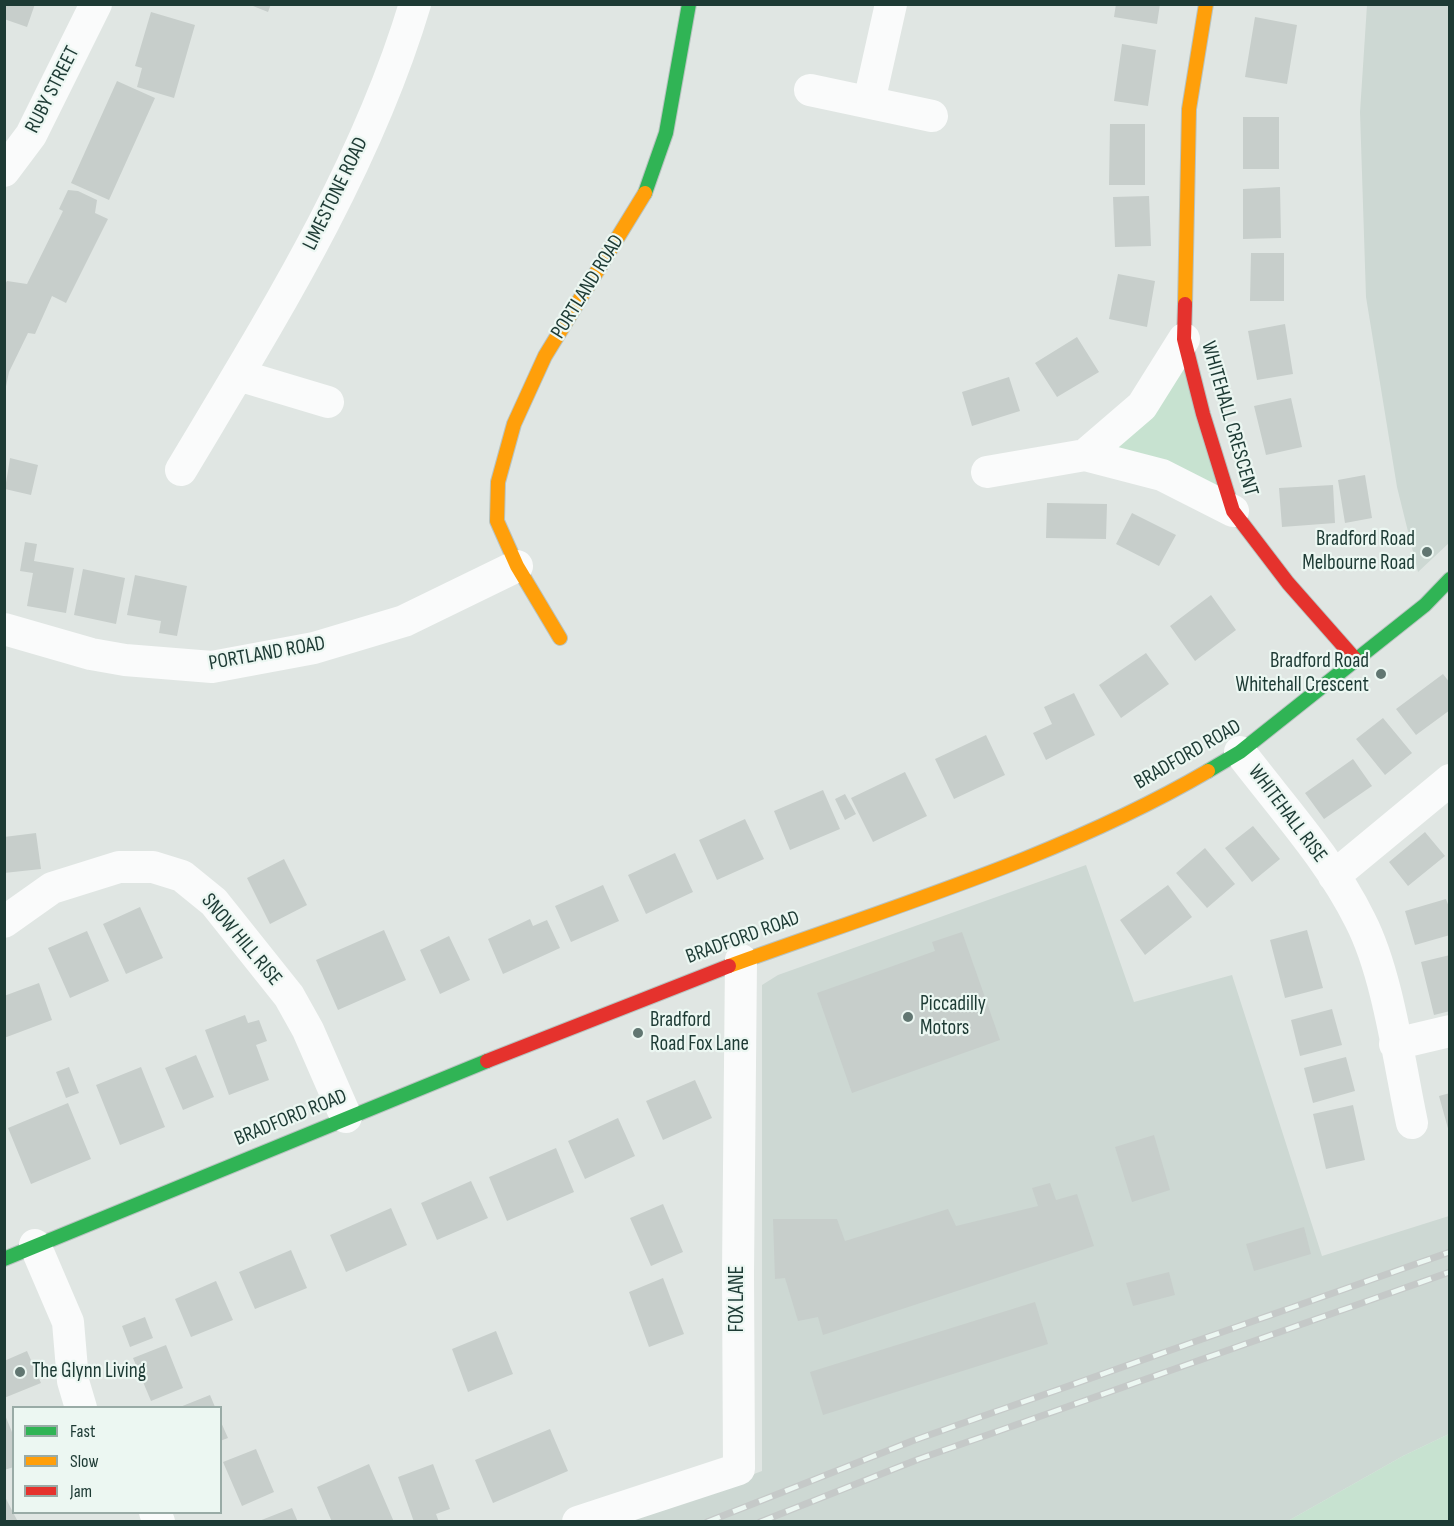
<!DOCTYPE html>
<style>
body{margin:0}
#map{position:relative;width:1454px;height:1526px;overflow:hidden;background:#e0e6e3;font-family:"Sofia Sans Condensed",sans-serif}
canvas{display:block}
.frame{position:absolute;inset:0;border:6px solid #1d3a34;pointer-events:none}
.legend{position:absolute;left:12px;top:1406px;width:210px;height:108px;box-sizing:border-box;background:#ecf7f2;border:2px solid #99aba6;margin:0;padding:8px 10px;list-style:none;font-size:18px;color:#1d3a34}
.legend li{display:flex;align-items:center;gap:12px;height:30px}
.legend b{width:30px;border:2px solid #99aba6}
</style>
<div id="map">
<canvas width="1454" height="1526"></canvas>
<div class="frame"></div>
<ul class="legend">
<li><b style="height:8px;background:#30b455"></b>Fast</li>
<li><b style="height:8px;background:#ff9f0a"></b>Slow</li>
<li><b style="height:8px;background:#e5322d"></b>Jam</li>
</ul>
</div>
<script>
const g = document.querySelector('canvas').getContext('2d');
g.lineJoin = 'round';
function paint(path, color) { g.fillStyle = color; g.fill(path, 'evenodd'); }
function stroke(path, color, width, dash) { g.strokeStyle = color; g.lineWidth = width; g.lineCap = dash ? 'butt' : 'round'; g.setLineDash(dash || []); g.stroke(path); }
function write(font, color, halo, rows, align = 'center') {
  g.font = font + ' "Sofia Sans Condensed",sans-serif'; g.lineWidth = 4.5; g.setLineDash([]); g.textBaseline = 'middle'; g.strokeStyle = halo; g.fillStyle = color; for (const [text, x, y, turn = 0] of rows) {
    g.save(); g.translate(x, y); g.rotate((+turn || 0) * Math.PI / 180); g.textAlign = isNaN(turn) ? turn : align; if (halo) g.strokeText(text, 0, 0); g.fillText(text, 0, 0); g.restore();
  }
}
const built = new Path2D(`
 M1367,5H1449V543L1418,572L1397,487L1366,297L1360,112Z
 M1086,865L1134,1002L1232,975L1322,1256L1449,1216V1434L1403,1456L1288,1521L625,1522L762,1471V985L778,975Z`);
const green = new Path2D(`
 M1184,339L1233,511L1085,455Z
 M1449,1434V1521H1288L1403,1456Z`);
const building = new Path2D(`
 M4,4H35L27,27L4,19Z
 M248,4H271L268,12Z
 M1116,4H1160L1157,24L1114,17Z
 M151,12L195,25L174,98L137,87L142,68L135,66Z
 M1255,17L1297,25L1287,84L1245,77Z
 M1122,44L1156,50L1148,106L1114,101Z
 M117,81L155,98L109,200L71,183Z
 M1243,117H1279V169H1243Z
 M1110,124H1145V185H1109Z
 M1280,187L1281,238L1243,239V189Z
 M68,190L78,191L97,200L95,213L108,219L66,303L52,296L35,334L28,333L9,372L4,396V286L7,281L27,284L63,211L59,209Z
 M1149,196L1151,246L1115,247L1113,197Z
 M1251,253H1284V301H1250Z
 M1118,274L1155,281L1147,327L1109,319Z
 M1285,324L1293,374L1257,380L1248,331Z
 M1077,337L1099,372L1057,397L1035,363Z
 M1009,377L1020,411L972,426L962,392Z
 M1291,398L1302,447L1266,455L1254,406Z
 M10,458L38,465L31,495L5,489Z
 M1365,475L1372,518L1345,523L1338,480Z
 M1333,485L1335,523L1282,527L1279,488Z
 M1047,503L1107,504L1106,539L1046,538Z
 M1132,513L1176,535L1159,566L1116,544Z
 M25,542L37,544L34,561L74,568L66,613L27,606L33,573L20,571Z
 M83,569L125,578L116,624L74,615Z
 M135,575L187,586L177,636L159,633L161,621L127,615Z
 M1211,595L1236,630L1195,661L1170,626Z
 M1146,653L1169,684L1121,718L1099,685Z
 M1443,674L1450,683V710L1416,735L1396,709Z
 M1074,693L1095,735L1046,760L1033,733L1052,724L1044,707Z
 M1383,718L1412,753L1385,775L1356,739Z
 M986,735L1005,775L954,799L935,759Z
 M1353,759L1372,786L1324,819L1305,793Z
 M905,772L927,816L873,842L851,798Z
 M823,790L840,829L790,850L774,811Z
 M845,794L856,814L845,820L835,799Z
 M745,819L764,859L717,880L699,840Z
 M1253,826L1280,859L1252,882L1225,848Z
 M1425,832L1445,856L1408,886L1389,862Z
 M36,833L41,869L4,873V837Z
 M1205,848L1235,884L1207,908L1176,873Z
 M675,853L693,892L646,914L628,875Z
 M284,859L307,905L270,924L247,878Z
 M603,885L619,921L571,942L555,906Z
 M1168,885L1192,917L1145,955L1120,920Z
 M1446,899L1450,910V935L1415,945L1405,911Z
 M140,907L163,958L126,974L103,924Z
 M530,919L533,926L547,920L560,948L503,974L488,939Z
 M384,930L406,980L338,1010L316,960Z
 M1307,930L1323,988L1285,998L1270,940Z
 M87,931L109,981L70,998L48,948Z
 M962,932L1000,1040L852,1093L817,993L935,951L932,942Z
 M449,936L470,980L440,994L420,950Z
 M1450,955V1011L1434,1015L1421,962Z
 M39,983L52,1020L4,1038V996Z
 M1332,1009L1342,1045L1300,1056L1291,1020Z
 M245,1015L248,1023L259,1020L267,1041L256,1045L269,1080L229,1095L205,1030Z
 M196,1055L214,1097L183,1110L165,1068Z
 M1346,1057L1355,1091L1313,1103L1304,1068Z
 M69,1067L79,1093L66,1098L56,1072Z
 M141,1067L165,1127L120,1145L96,1085Z
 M695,1080L712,1118L663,1140L646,1101Z
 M1450,1093V1132H1449L1439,1096Z
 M68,1103L91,1159L31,1184L8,1128Z
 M1353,1105L1365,1160L1326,1169L1313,1114Z
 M618,1118L635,1156L585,1179L568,1141Z
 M1154,1135L1170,1190L1132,1202L1115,1147Z
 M556,1148L574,1192L507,1221L489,1177Z
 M471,1181L488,1218L437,1240L421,1203Z
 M1050,1183L1056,1200L1077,1194L1094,1246L823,1335L818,1317L798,1321L785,1278L775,1279L773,1219H837L845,1241L948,1209L956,1226L1038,1206L1032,1188Z
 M663,1204L683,1252L651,1266L630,1218Z
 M391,1208L407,1245L346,1272L330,1235Z
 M1304,1227L1311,1254L1254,1271L1246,1244Z
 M291,1250L307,1288L255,1309L239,1272Z
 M1169,1272L1175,1295L1133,1306L1126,1283Z
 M663,1278L684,1334L649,1347L629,1292Z
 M216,1281L233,1320L191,1337L175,1299Z
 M1035,1302L1048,1344L823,1415L810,1372Z
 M145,1317L153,1338L130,1347L122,1326Z
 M496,1331L513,1374L468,1392L452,1349Z
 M166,1345L183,1388L151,1401L133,1358Z
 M27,1351L41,1383L4,1398V1361Z
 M210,1395L215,1407H180Z
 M5,1415L14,1437V1467L4,1470Z
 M220,1420L228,1438L220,1441Z
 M550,1429L568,1471L493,1503L475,1460Z
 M256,1449L274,1492L242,1506L223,1462Z
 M369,1464L394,1522H332L317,1487Z
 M433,1464L450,1509L436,1514L439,1522H414L398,1477Z
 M4,1495L17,1520L14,1522H4Z
 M292,1508L298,1522H260L259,1521Z`);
const street = new Path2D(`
 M810,90L932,116
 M869,102L891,4
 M4,171L31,135L96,4
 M238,375L328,402
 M1085,455L1142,406L1184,339
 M181,470C270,321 365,171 415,4
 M987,472L1085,455L1162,475L1233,511
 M4,629L91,654L125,660L212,667L314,648L404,621L517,566
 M1240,752C1281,806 1330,859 1360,920C1388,974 1399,1062 1412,1123
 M1334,876L1450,780
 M4,922L52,888L119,867H153L182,876L214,902L289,996L308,1030L346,1117
 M1395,1044L1450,1031
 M35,1245L68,1322L73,1381L81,1408
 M155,1512L159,1522
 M578,1522L739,1469L738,1273L741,960`);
const fast = new Path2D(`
 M645,193L666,133L689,4
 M1208,771L1240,752L1425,605L1450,579
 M4,1259L487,1061`);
const slow = new Path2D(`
 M1185,304L1189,109L1206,4
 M560,638L517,566L497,521L498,482L514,424L545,356L645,193
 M729,966C888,908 1061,857 1208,771`);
const jam = new Path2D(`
 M1185,304L1184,339L1203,414L1233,511L1288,583L1355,659
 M487,1061L729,966`);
const rail = new Path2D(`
 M707,1522L912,1441L1450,1252
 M760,1522L919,1459L1450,1272`);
const markers = [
 [1427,552,6,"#617671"],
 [1381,674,6,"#617671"],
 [908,1017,6,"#617671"],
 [638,1033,6,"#617671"],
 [20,1372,6,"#617671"]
];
const streetNames = [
 ["RUBY STREET",53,90,-63],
 ["LIMESTONE ROAD",336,194,-64],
 ["PORTLAND ROAD",588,287,-58],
 ["WHITEHALL CRESCENT",1229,419,74],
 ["PORTLAND ROAD",267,654,-10],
 ["BRADFORD ROAD",1188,755,-30],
 ["WHITEHALL RISE",1287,814,53],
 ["BRADFORD ROAD",743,938,-20],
 ["SNOW HILL RISE",241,940,50],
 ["BRADFORD ROAD",291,1118,-22],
 ["FOX LANE",738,1299,-90]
];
const poiNames = [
 ["Bradford Road",1415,540,"right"],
 ["Melbourne Road",1415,564,"right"],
 ["Bradford Road",1369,662,"right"],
 ["Whitehall Crescent",1369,686,"right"],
 ["Piccadilly",920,1005],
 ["Motors",920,1029],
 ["Bradford",650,1021],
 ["Road Fox Lane",650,1045],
 ["The Glynn Living",32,1372]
];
paint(built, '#cdd8d3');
paint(green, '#c7e2d0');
paint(building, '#c7cecb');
stroke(fast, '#b8c3c0', 16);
stroke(slow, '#b8c3c0', 16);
stroke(jam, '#b8c3c0', 16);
stroke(street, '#fafbfb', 32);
stroke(fast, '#30b455', 14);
stroke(slow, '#ff9f0a', 14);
stroke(jam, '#e5322d', 14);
stroke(rail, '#c5c9c8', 7);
stroke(rail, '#ecf7f2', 4.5, [14]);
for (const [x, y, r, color] of markers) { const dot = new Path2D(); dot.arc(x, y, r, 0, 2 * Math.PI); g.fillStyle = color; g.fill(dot); stroke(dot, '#ecf7f2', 2); }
write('21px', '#1d3a34', '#ecf7f2', streetNames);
write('21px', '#1d3a34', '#ecf7f2', poiNames, 'left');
</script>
